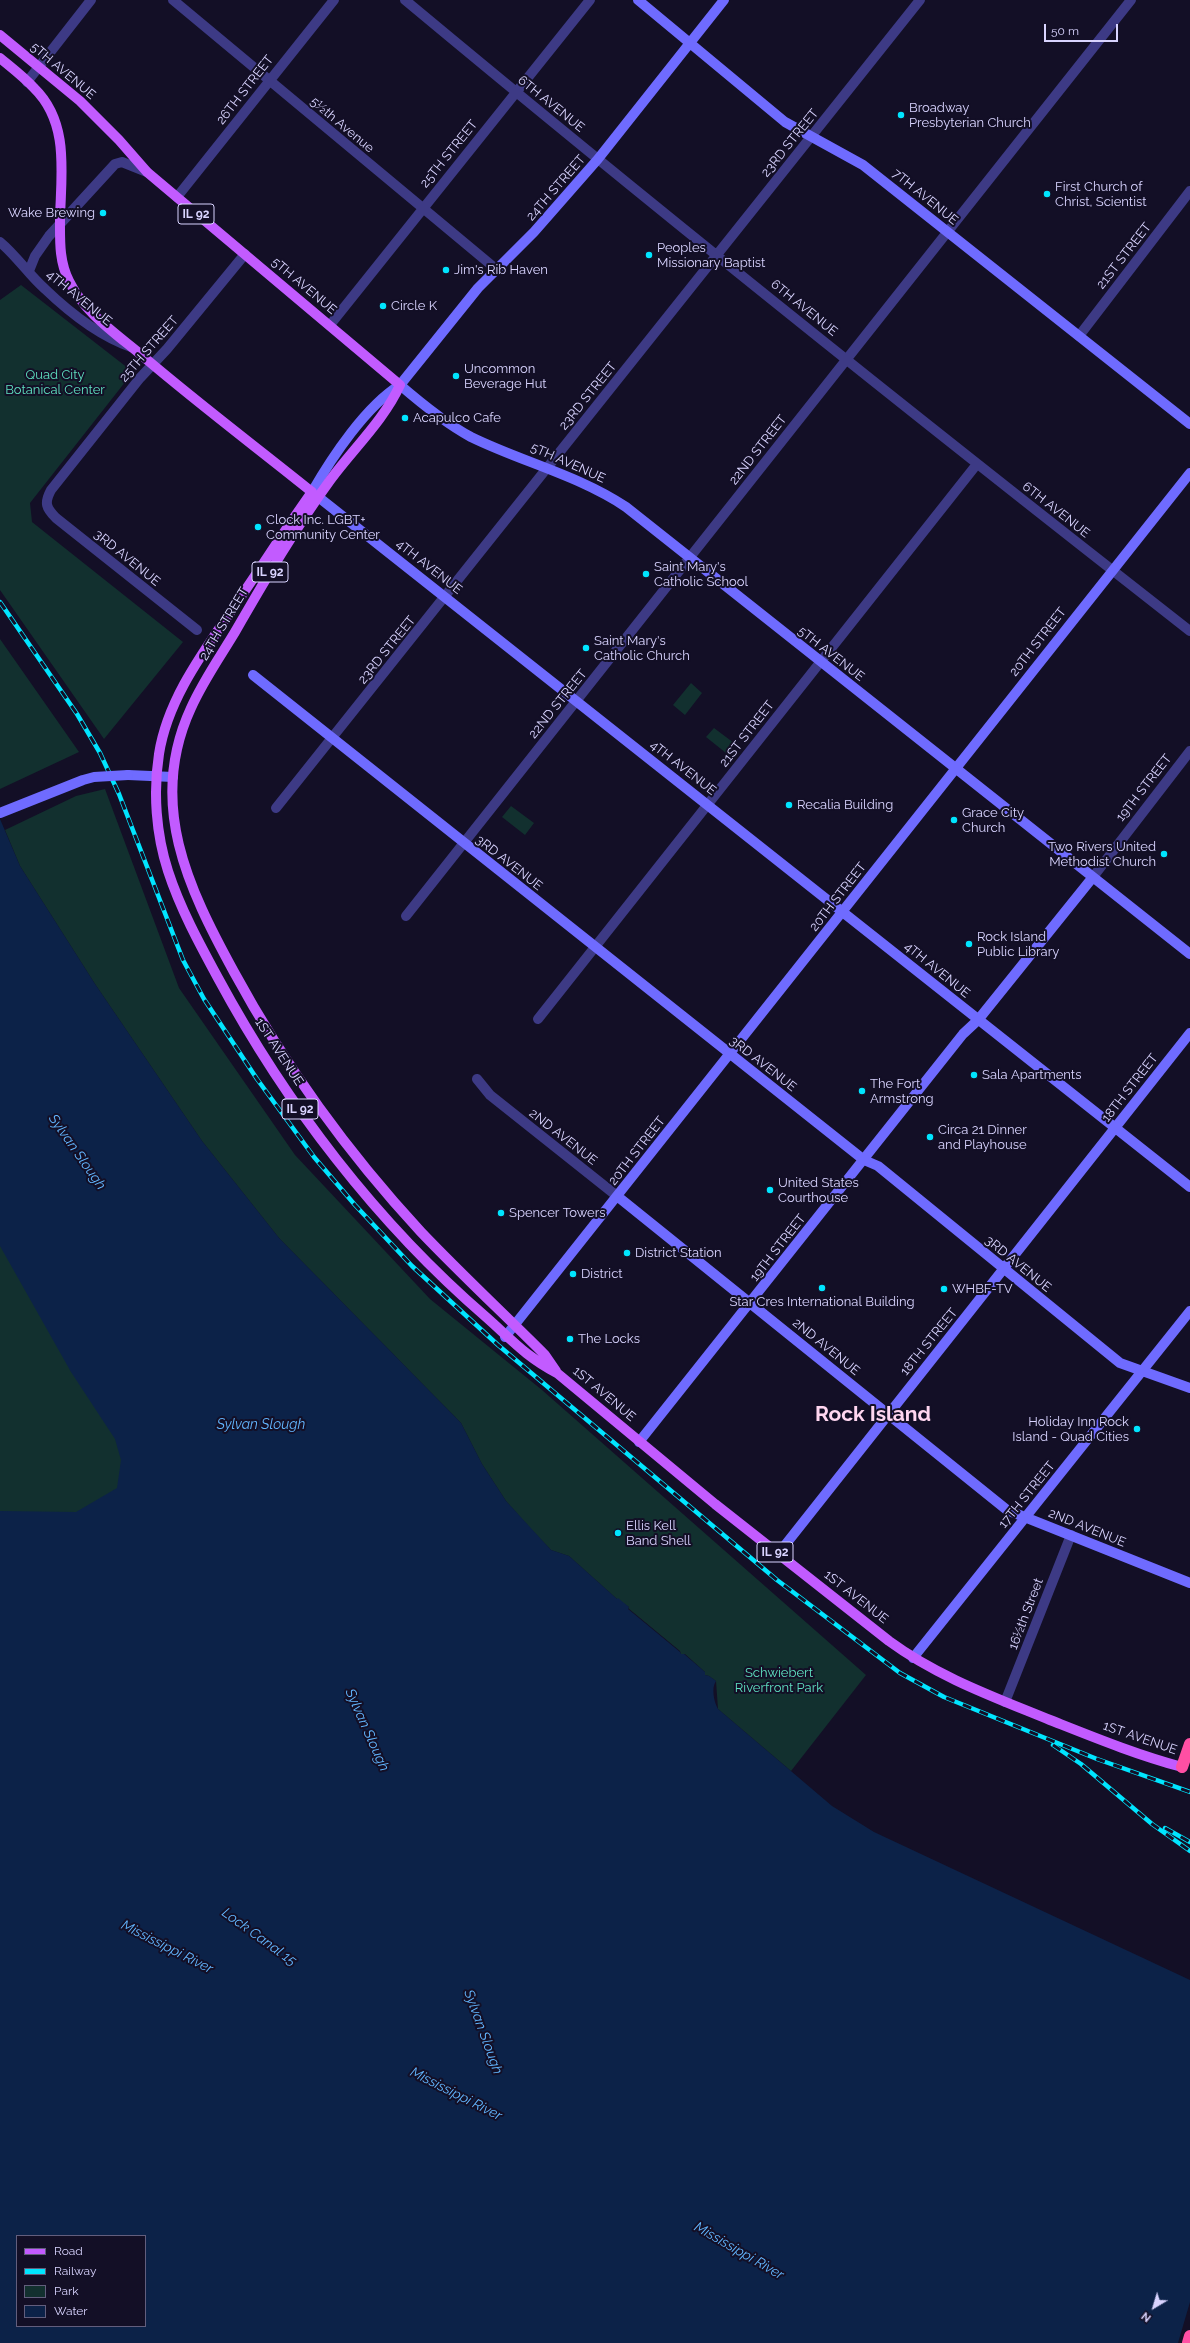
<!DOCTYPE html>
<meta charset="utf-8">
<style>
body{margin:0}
#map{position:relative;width:1190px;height:2343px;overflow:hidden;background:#130f26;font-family:Raleway,sans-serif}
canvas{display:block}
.legend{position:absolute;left:16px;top:2235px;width:130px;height:92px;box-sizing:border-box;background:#130f26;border:1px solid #625e7d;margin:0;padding:5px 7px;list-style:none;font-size:12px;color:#d9d4ff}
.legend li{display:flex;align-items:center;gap:8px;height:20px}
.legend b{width:20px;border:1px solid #625e7d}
.north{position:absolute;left:1134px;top:2287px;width:40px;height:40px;-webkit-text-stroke:3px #130f26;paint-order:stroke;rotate:218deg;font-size:11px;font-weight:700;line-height:16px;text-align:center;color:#d9d4ff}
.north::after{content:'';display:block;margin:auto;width:14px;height:18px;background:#d9d4ff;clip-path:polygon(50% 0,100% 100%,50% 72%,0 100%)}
.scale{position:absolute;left:1044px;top:24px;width:74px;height:18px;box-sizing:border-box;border:2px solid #d9d4ff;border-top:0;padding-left:5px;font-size:12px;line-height:14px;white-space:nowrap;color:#d9d4ff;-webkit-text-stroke:3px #130f26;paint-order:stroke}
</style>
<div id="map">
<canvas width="1190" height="2343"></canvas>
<ul class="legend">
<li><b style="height:5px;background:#c25bff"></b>Road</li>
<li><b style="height:5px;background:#00e5ff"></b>Railway</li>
<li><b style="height:11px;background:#12302f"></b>Park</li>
<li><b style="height:11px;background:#0c2248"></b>Water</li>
</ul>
<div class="north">N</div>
<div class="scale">50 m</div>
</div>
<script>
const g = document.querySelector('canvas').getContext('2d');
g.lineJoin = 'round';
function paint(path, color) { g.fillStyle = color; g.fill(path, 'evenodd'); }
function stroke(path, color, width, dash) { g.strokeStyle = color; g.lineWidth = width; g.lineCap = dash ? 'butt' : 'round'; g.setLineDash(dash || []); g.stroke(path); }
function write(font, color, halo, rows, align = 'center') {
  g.font = font + ' Raleway,sans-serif'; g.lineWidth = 4; g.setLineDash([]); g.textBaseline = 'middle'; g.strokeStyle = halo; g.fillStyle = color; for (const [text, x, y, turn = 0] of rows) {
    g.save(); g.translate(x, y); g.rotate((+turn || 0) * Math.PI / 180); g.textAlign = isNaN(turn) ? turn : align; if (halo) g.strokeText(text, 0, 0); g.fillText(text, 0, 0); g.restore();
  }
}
const green = new Path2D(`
 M21,285L133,372L30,503L32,522L183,642L104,739L0,590V300Z
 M0,639L79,752L0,789Z
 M691,683L702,693L685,715L673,705Z
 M714,728L734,743L726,753L706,737Z
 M105,789L179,988L295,1155L430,1299L542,1390L866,1675L791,1771L718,1709L716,1681L709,1676L705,1675V1672L685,1654H681L680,1651L628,1608L629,1607L617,1599L569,1556L551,1550L531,1529L506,1501L482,1464L461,1423L279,1238L202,1141L95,984L20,866L5,830L76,796Z
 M511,806L534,823L525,835L502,817Z
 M0,1203L100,1381L147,1523L0,1547Z`);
const water = new Path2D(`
 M0,819L20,866L95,984L202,1141L279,1238L461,1423L482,1464L506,1501L551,1550L569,1556L617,1599L618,1598L629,1607L628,1609L680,1652L681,1654H684L705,1672V1675L709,1676L716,1681C711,1688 714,1702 718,1709L832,1806L874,1832L1190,1980V2343H0V1511L76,1512L117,1488L121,1460L115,1439L71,1372L0,1246ZM17,2236H145V2326H17Z`);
const pier = new Path2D(`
 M1190,2302V2343H1178Z`);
const street = new Path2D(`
 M173,0L496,269
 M405,0C663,215 925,424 1190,631
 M27,82L91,0
 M177,197L334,0
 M0,242C17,256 28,274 45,289C69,312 99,336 131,347
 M29,271L35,256L49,236L115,164L122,162L147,172
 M330,325L590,0
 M1079,336L1190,191
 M197,630L56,518C46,508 44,503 51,490L140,378L167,349L245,254
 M276,808L920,0
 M1093,877L1190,751
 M406,916L1131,0
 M538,1019L977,464
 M477,1079L490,1095L617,1196
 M1005,1702L1071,1535`);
const secondary = new Path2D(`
 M638,0L785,122L863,165L1190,424
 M724,0L598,159L534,232L478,288L400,385C366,406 332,457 312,492L1190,1187
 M400,385C422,404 445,423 471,437C522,462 578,475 626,507L1190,954
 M253,675L864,1160L878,1166L1120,1363L1190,1388
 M128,775L173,777
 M617,1196L1007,1510L1190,1583
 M505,1337L1190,473
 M639,1442L963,1034L978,1020L1093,877
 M778,1554C914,1380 1053,1207 1190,1033
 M913,1658L1190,1311`);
const primary = new Path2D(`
 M0,35L80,101L119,140L147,172L400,385C384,420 354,448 331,479C296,527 265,580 235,632C220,657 203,681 191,708C147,803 188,888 234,972C285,1066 348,1153 421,1232C461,1274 504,1314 545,1355L556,1371
 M0,58C12,68 24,77 34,88C70,123 61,174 60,219C60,241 59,261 69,281C85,314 118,335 145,358C199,404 256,447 312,492C287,527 264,563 240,598C208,646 168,696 159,754C153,792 156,834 168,871C180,908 199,943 218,978C286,1104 377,1223 486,1317C512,1340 525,1356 557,1373L715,1504L889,1641C938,1677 994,1697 1050,1720C1093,1737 1137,1755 1182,1767`);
const highway = new Path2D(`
 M1182,1767L1190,1744
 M1188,2343L1190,2336`);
const rail = new Path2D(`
 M0,602L77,714L100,753L119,794L183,960L204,999L257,1079L314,1157L355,1205L412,1266L498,1345L777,1580L900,1673L944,1697L1097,1759L1190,1792
 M1053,1745L1081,1764L1152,1824L1190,1851
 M1165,1828L1190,1842`);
const secondaryBridge = new Path2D(`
 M0,813L83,780L94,777L128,775`);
const markers = [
 [901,115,4,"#00e5ff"],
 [1047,194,4,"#00e5ff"],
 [103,213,4,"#00e5ff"],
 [649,255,4,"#00e5ff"],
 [446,270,4,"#00e5ff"],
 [383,306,4,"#00e5ff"],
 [456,376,4,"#00e5ff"],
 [405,418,4,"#00e5ff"],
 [258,527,4,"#00e5ff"],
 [646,574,4,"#00e5ff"],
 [586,648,4,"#00e5ff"],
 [789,805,4,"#00e5ff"],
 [954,820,4,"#00e5ff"],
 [1164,854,4,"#00e5ff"],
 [969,944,4,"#00e5ff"],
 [974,1075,4,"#00e5ff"],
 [862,1091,4,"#00e5ff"],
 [930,1137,4,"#00e5ff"],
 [770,1190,4,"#00e5ff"],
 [501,1213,4,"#00e5ff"],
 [627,1253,4,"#00e5ff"],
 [573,1274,4,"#00e5ff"],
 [822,1288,4,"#00e5ff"],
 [944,1289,4,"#00e5ff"],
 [570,1339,4,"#00e5ff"],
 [1137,1429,4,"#00e5ff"],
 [618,1533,4,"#00e5ff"]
];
const shields = [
 [196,214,36],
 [270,572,36],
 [300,1109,36],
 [775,1552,36]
];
const shieldNames = [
 ["IL 92",196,214],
 ["IL 92",270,572],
 ["IL 92",300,1109],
 ["IL 92",775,1552]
];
const streetNames = [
 ["5TH AVENUE",63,71,40],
 ["26TH STREET",245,90,-52],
 ["6TH AVENUE",551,104,39],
 ["5½th Avenue",342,125,40],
 ["23RD STREET",790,143,-51],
 ["25TH STREET",449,154,-51],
 ["24TH STREET",556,188,-49],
 ["7TH AVENUE",925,197,39],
 ["21ST STREET",1124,256,-52],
 ["5TH AVENUE",304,286,40],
 ["4TH AVENUE",79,298,39],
 ["6TH AVENUE",804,308,39],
 ["25TH STREET",149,349,-49],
 ["23RD STREET",588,396,-51],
 ["22ND STREET",758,450,-52],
 ["5TH AVENUE",568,463,24],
 ["6TH AVENUE",1056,510,38],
 ["3RD AVENUE",127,558,39],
 ["4TH AVENUE",429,567,38],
 ["24TH STREET",224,624,-59],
 ["20TH STREET",1038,642,-52],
 ["23RD STREET",387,650,-51],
 ["5TH AVENUE",831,654,38],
 ["22ND STREET",558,704,-51],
 ["21ST STREET",747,734,-52],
 ["4TH AVENUE",683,768,38],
 ["19TH STREET",1144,788,-52],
 ["3RD AVENUE",509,863,38],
 ["20TH STREET",838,897,-52],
 ["4TH AVENUE",937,970,39],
 ["1ST AVENUE",279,1052,57],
 ["3RD AVENUE",763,1064,38],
 ["18TH STREET",1130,1088,-52],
 ["2ND AVENUE",563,1137,38],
 ["20TH STREET",637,1151,-52],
 ["19TH STREET",778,1248,-52],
 ["3RD AVENUE",1018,1264,39],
 ["18TH STREET",929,1342,-51],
 ["2ND AVENUE",826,1347,39],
 ["1ST AVENUE",604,1394,40],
 ["17TH STREET",1027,1495,-51],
 ["2ND AVENUE",1087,1528,22],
 ["1ST AVENUE",856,1597,38],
 ["16½th Street",1026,1614,-69],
 ["1ST AVENUE",1140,1738,19]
];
const poiNames = [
 ["Broadway",909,108],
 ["Presbyterian Church",909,123],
 ["First Church of",1055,187],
 ["Christ, Scientist",1055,202],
 ["Wake Brewing",95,213,"right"],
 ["Peoples",657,248],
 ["Missionary Baptist",657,263],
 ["Jim's Rib Haven",454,270],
 ["Circle K",391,306],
 ["Uncommon",464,369],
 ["Beverage Hut",464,384],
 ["Acapulco Cafe",413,418],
 ["Clock Inc. LGBT+",266,520],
 ["Community Center",266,535],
 ["Saint Mary's",654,567],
 ["Catholic School",654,582],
 ["Saint Mary's",594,641],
 ["Catholic Church",594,656],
 ["Recalia Building",797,805],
 ["Grace City",962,813],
 ["Church",962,828],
 ["Two Rivers United",1156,847,"right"],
 ["Methodist Church",1156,862,"right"],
 ["Rock Island",977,937],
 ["Public Library",977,952],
 ["Sala Apartments",982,1075],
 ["The Fort",870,1084],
 ["Armstrong",870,1099],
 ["Circa 21 Dinner",938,1130],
 ["and Playhouse",938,1145],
 ["United States",778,1183],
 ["Courthouse",778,1198],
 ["Spencer Towers",509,1213],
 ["District Station",635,1253],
 ["District",581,1274],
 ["WHBF-TV",952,1289],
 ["Star Cres International Building",822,1302,"center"],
 ["The Locks",578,1339],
 ["Holiday Inn Rock",1129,1422,"right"],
 ["Island - Quad Cities",1129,1437,"right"],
 ["Ellis Kell",626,1526],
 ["Band Shell",626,1541]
];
const parkNames = [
 ["Quad City",55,375],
 ["Botanical Center",55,390],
 ["Schwiebert",779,1673],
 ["Riverfront Park",779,1688]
];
const waterNames = [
 ["Sylvan Slough",77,1152,55],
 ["Sylvan Slough",261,1425],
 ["Sylvan Slough",367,1730,66],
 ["Lock Canal 15",259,1937,36],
 ["Mississippi River",167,1947,27],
 ["Sylvan Slough",483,2032,70],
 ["Mississippi River",456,2094,27],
 ["Mississippi River",739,2251,30]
];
const townNames = [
 ["Rock Island",873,1415]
];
paint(green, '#12302f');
paint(water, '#0c2248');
paint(pier, '#130f26');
stroke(street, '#3d3a85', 10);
stroke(secondary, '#6f6bff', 10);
stroke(primary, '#c25bff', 10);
stroke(highway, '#ff4fa3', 12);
stroke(rail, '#00e5ff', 4.5);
stroke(rail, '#130f26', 3, [9]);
stroke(secondaryBridge, '#6f6bff', 10);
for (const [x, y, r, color] of markers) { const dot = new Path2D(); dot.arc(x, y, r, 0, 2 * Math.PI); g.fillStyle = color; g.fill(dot); stroke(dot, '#130f26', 1.5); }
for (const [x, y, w] of shields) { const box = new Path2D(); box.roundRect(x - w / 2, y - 10, w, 20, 3); g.fillStyle = '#130f26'; g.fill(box); stroke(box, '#d9d4ff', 1); }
write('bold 12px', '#d9d4ff', null, shieldNames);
write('13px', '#d9d4ff', '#130f26', streetNames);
write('13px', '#d9d4ff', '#130f26', poiNames, 'left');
write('13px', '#5fe0c0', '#130f26', parkNames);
write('italic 14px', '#62b6ff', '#130f26', waterNames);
write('bold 21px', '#ffd6f0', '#130f26', townNames);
</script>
